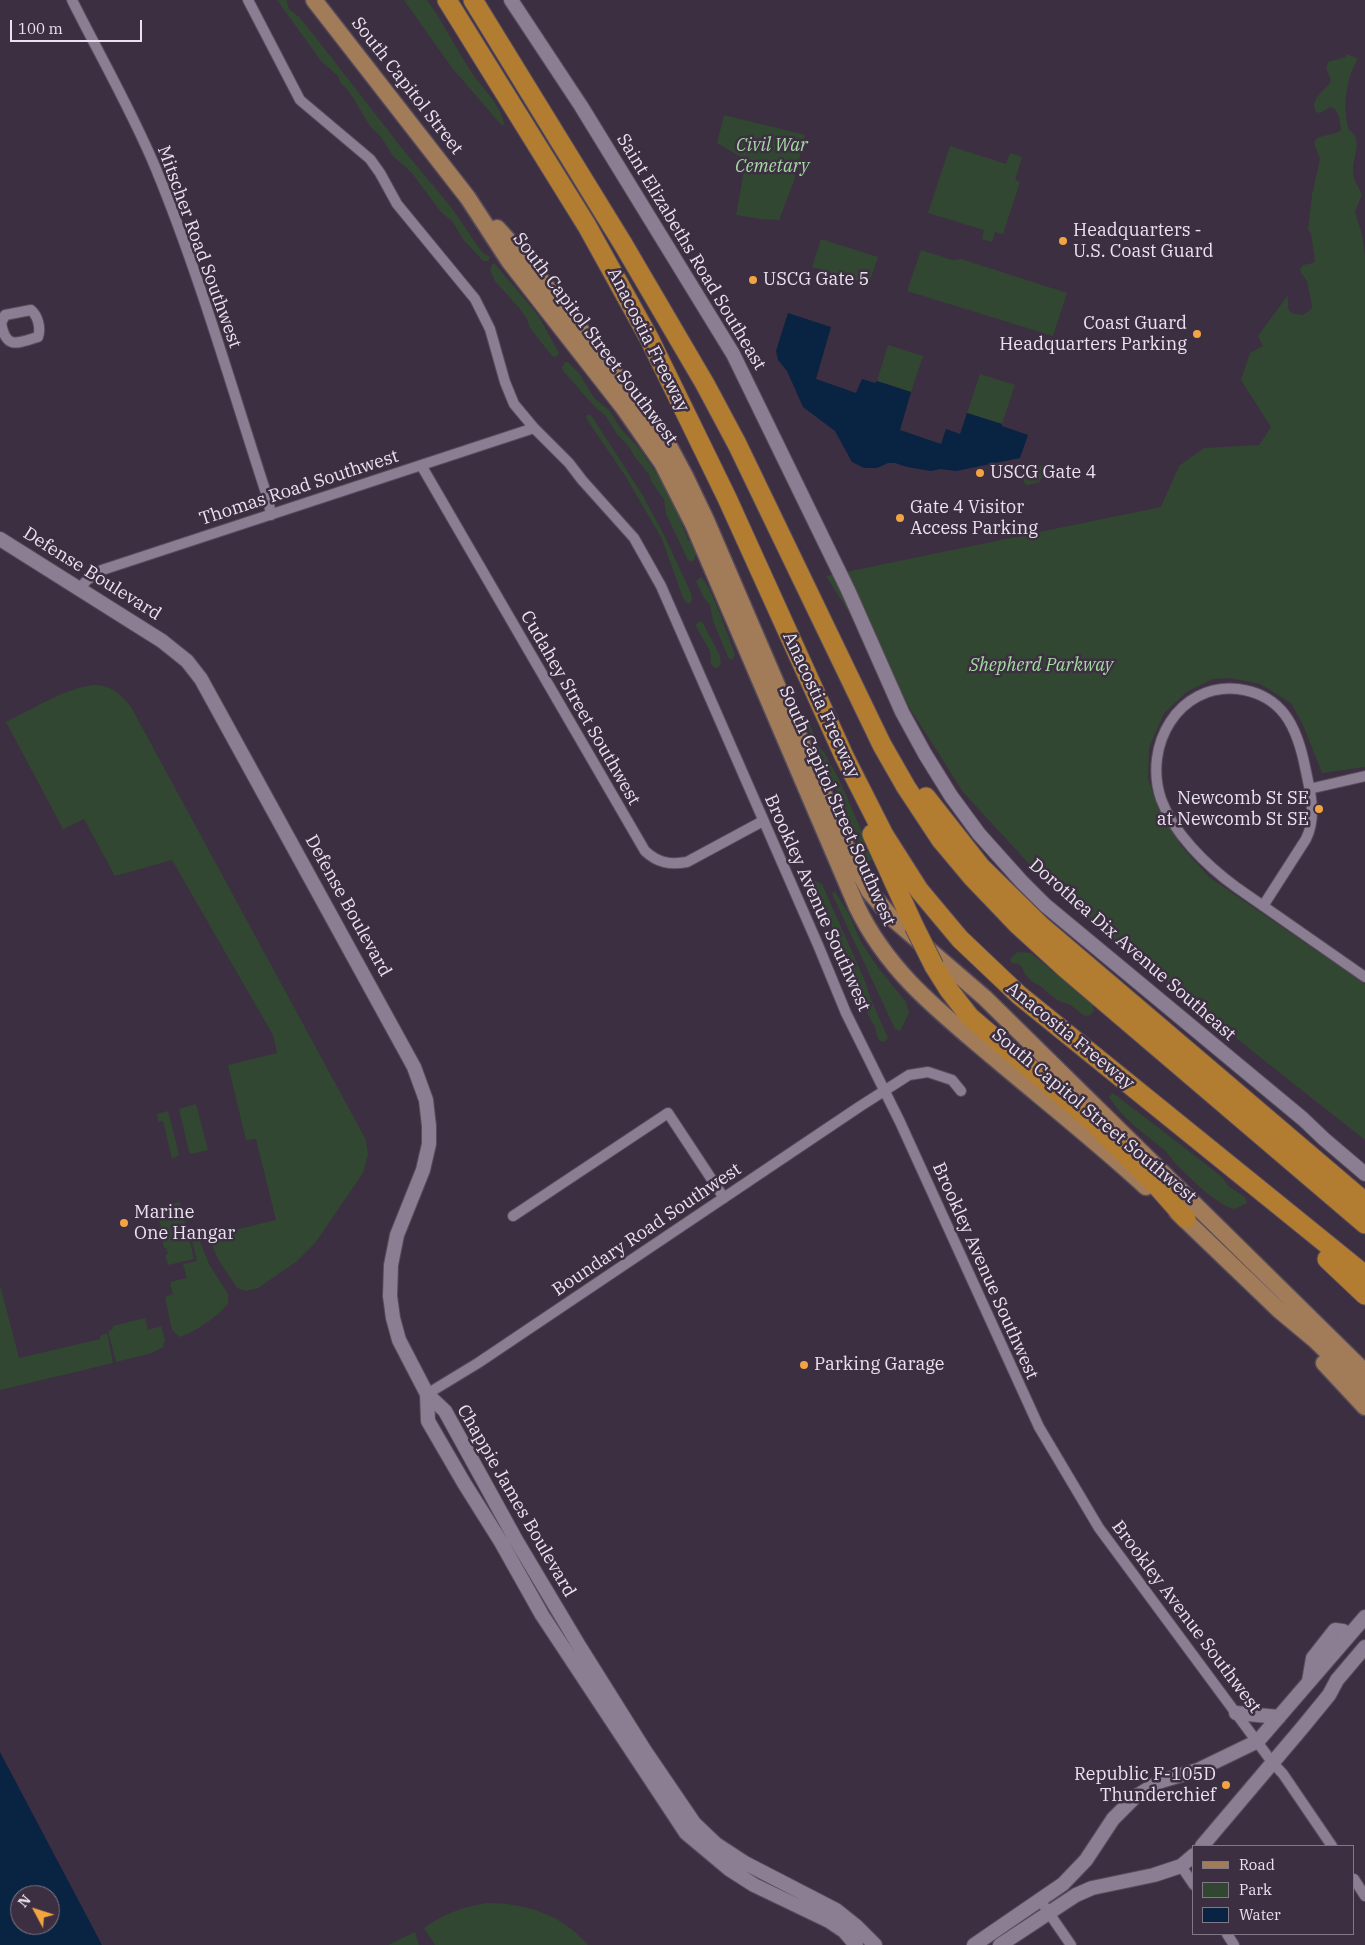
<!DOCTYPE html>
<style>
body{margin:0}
#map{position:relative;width:1365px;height:1945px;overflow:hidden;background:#3c2f41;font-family:"IBM Plex Serif",serif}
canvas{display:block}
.legend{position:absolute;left:1192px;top:1845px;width:162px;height:90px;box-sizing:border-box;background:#3c2f41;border:1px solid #827786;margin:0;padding:6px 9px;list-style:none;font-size:15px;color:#eae2ee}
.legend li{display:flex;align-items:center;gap:10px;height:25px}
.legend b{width:25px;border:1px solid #827786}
.north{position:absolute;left:10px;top:1885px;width:50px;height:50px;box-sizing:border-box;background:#3c2f41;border:1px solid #827786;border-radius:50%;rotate:310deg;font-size:14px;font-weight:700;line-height:20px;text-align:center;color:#eae2ee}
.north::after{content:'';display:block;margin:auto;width:18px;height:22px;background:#f3a442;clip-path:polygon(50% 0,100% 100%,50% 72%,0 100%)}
.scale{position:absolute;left:10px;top:20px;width:132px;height:22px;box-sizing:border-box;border:2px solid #eae2ee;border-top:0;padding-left:6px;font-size:15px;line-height:18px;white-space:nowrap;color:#eae2ee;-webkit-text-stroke:4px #3c2f41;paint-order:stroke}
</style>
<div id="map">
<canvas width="1365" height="1945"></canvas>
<ul class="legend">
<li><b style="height:6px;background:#a27c58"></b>Road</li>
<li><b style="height:14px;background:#324731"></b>Park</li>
<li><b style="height:14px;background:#092342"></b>Water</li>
</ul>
<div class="north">N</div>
<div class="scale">100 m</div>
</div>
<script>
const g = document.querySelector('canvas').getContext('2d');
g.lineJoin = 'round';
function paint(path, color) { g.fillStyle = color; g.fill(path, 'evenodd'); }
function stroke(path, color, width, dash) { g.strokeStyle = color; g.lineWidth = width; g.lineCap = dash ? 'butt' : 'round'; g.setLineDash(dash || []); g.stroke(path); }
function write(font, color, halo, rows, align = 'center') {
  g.font = font + ' "IBM Plex Serif",serif'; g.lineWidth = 5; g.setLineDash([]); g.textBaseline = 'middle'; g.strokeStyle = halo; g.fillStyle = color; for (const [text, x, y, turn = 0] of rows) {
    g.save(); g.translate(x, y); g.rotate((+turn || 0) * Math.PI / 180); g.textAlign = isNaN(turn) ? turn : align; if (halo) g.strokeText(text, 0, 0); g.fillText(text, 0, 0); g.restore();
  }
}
const green = new Path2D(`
 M277,0H286L289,9L298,16L317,39L401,147L451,207L482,252L490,257L488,261H483L462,238L453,222L441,212L411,172L393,156L381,137L370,126L350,93L340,82L338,76L321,61Z
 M404,0H427C444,23 456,49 472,73C481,86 503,108 504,125H502L498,121L452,68Z
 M1347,54L1358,59C1346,78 1342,108 1349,130C1363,139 1354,154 1353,169C1352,178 1359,188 1362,195L1355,212L1362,234L1365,256V767L1322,773L1303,725L1291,703L1260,684L1230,678L1213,679L1188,691L1164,713L1149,748L1148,779L1160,812L1182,847L1209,877L1365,984V1140L1103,933L1044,880L963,792L826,576L1161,507L1179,466L1204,448L1259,445L1271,427L1241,380L1250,353L1263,346L1258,336L1288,295V308L1291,313L1303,315L1311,309L1312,306L1307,281L1301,273L1300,269L1303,265L1313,263L1315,261L1311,233L1308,230L1312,195L1320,159L1314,143L1316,139C1324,134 1334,136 1341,130L1339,116L1334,108L1330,107L1320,113L1316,112C1309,97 1326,92 1331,80L1326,68L1328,62L1345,57Z
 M724,115L805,135L794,181L779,220L761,219L736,215L746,160L717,143Z
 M950,146L1006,164L1010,153L1022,157L1015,180L1020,182L1003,234L995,232L992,242L982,239L984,230L928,213Z
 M821,239L878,257L869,284L812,267Z
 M921,250L952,260L961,259L1067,293L1053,336L907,291Z
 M492,264H495L538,315L559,353L556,357L552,356L530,328L527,319L520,309L495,281L490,270Z
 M888,345L923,356L911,392L877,381Z
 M565,362H568L579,373L594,398L609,410L621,429L640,449L660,479L677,512L688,540L693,544L697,552L694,560L691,562L688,560L666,514L664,499L652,483L649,474L634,456L630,448L617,434L605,415L595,407L563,371L562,367Z
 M980,374L1015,385L1002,424L967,413Z
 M587,415H591L642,494L664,535L691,593L692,598L691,603H687L683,598L662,539L626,477L586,418Z
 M1046,465L1049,467L1039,482L1028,485L1025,484L1023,479L1027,469Z
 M701,577C711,584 729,639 735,654L733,659L731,660L728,657L713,621L710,605L704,598L696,581Z
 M700,621L703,623L720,656L721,664L719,667L715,668L711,664L710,651L695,625Z
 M93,685C110,684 121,694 131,707L366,1140L368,1155L363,1173L315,1243L296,1262L258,1288L246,1291L237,1288L218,1259L210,1240L217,1234L276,1220L256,1139L246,1140L228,1065L277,1053L273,1035L172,860L115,876L84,819L63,829L6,722C33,709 63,689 93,685Z
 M805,720H808L819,747L824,752L839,779L873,857L872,860L868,861L865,859L850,826L842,800L820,759Z
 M814,881H817L822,884L865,981L870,997L888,1038L884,1042L880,1041L877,1036L875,1027L861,1003V990L843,960L831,924L817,900V894L812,885Z
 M835,892L849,914L860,940L876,965L906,1002L909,1013L900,1031L895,1029L833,896L832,893Z
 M1017,952L1031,953L1092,1004L1094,1010L1091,1015L1085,1016L1069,1004L1058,1001L1039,985L1032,982L1025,974L1022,967L1018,964L1012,963L1010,959Z
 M1113,1093L1203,1162L1222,1177L1228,1186L1245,1197L1247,1203L1235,1209C1219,1207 1191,1179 1180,1168C1173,1162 1169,1153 1162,1148C1143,1133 1122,1118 1109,1097Z
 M196,1104L208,1150L191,1154L189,1152L179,1109Z
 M168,1111L179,1155L172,1159L163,1121L158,1122L157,1114Z
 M180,1202L194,1259L168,1265L165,1255L168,1254L166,1248H164L159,1227L161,1226L159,1220H157L155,1211L157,1210V1207Z
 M198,1239L200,1241L209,1264L228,1294V1302C224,1313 192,1334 180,1337L172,1330L165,1297L173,1294L170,1282L187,1278L183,1264L197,1261L192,1240Z
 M0,1285L19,1358L100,1339V1336L107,1333L113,1363L0,1390Z
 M145,1318L148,1330L161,1326L165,1340L163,1347L152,1353L116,1362L108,1331L113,1329V1326Z
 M486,1903C526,1903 561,1914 588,1945H435L424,1928C443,1914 463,1907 486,1903Z
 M415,1932L419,1945H388Z`);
const water = new Path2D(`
 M788,313L831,327L816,379L856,393L862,379L875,383L877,381L911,392L900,430L941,444L946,429L960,434L967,413L1002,424V426L1028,435L1020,458L956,471L940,469L931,471L907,467L895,463H888L877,468H864L852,462L835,431L803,407L787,371L778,360L776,351Z
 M0,1752L102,1945H0ZM20,1895H50V1925H20Z`);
const street = new Path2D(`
 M72,0C100,56 132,111 156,169C200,276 232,389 268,499L271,515
 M248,0L300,100L370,159L380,173L397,204L475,299L490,329L505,382L514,404L534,428L569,463L582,480L634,538L661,586L818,945L846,1013L900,1122L1039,1427L1099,1528L1272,1762L1283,1774L1332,1846
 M31,310C38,316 41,328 38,337C17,343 6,350 1,323L5,315Z
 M421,465L645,851C658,863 670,865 687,862L763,821
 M79,589L87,580L102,570L534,428
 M1309,789L1365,776
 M1263,906L1306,839C1318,815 1309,787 1304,762C1300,744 1294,724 1281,710C1270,698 1254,691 1238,689C1178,683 1143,746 1161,799C1173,833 1207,866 1236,887L1365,977
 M513,1216L668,1113L724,1198
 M427,1394L478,1363L859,1107L909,1075L928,1072L952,1080L961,1091
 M1181,1866L1194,1885
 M1354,1879L1365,1896
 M1040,1900L1071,1945
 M1227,1934L1234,1945`);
const secondary = new Path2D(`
 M511,0L581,106L733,354L848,590L902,712L925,754L951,796L979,834L1022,882L1045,905L1303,1119L1324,1139L1365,1174
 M0,539L162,641L187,661L201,679L414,1067L426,1100L429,1126V1144L423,1170L397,1235L391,1265L390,1296L393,1318L399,1340L427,1394L445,1411L516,1540L578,1644L645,1751L694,1823L716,1844L745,1863L836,1910L856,1926L875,1945
 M427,1394L428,1421L464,1483L501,1542L542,1615L686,1833L729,1869L754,1885L829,1921L844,1931L856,1945
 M1309,1681L1313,1658L1335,1630L1343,1631
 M1236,1713L1279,1717
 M1202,1846L1302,1728L1329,1695L1337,1680L1365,1647
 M974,1945L1063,1884L1086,1860L1113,1819L1135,1797L1161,1781L1198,1770L1258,1741L1365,1617
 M1000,1945L1076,1895L1092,1888L1154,1875L1181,1866L1194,1855`);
const primary = new Path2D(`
 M314,0L468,198L509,261L623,407L662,463L694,526L857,907C889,973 939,1011 993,1057C1044,1100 1097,1142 1146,1187
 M497,228L519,252L643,409L670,448L685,476L706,520L849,853L869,891L892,918L985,998L1365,1372
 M1177,1212L1279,1310L1315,1340L1365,1389
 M1324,1363L1365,1407`);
const highway = new Path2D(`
 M447,0L587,226L649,338L727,498L844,756L884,835L919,890L960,939L1019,995L1365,1275
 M473,0L623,244L705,384L737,444L882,745L906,787L941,840L972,877L1017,924L1065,968L1365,1224
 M926,797L981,867L1041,926L1365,1202
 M872,834L914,926
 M934,966L949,990L970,1017L1088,1118L1154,1183L1186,1219
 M1327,1259L1365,1295`);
const highwayBridge = new Path2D(`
 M914,926L934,966`);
const markers = [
 [1063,241,5,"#f3a442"],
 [753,280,5,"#f3a442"],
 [1197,334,5,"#f3a442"],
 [980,473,5,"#f3a442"],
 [900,518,5,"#f3a442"],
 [1319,809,5,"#f3a442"],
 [124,1223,5,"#f3a442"],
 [804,1365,5,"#f3a442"],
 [1226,1785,5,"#f3a442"]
];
const streetNames = [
 ["South Capitol Street",407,86,52],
 ["Mitscher Road Southwest",199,247,70],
 ["Saint Elizabeths Road Southeast",691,252,59],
 ["South Capitol Street Southwest",595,339,53],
 ["Anacostia Freeway",648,340,63],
 ["Thomas Road Southwest",299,488,-18],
 ["Defense Boulevard",92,574,32],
 ["Anacostia Freeway",821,705,65],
 ["Cudahey Street Southwest",580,708,60],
 ["South Capitol Street Southwest",837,806,66],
 ["Brookley Avenue Southwest",817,903,66],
 ["Defense Boulevard",348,906,61],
 ["Dorothea Dix Avenue Southeast",1132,950,41],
 ["Anacostia Freeway",1070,1036,39],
 ["South Capitol Street Southwest",1094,1116,40],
 ["Boundary Road Southwest",647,1230,-34],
 ["Brookley Avenue Southwest",985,1271,66],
 ["Chappie James Boulevard",516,1501,60],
 ["Brookley Avenue Southwest",1186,1617,53]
];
const parkNames = [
 ["Civil War",772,146],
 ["Cemetary",772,167],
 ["Shepherd Parkway",1041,666]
];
const poiNames = [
 ["Headquarters -",1073,231],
 ["U.S. Coast Guard",1073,252],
 ["USCG Gate 5",763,280],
 ["Coast Guard",1187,324,"right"],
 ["Headquarters Parking",1187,345,"right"],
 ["USCG Gate 4",990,473],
 ["Gate 4 Visitor",910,508],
 ["Access Parking",910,529],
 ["Newcomb St SE",1309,799,"right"],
 ["at Newcomb St SE",1309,820,"right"],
 ["Marine",134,1213],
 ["One Hangar",134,1234],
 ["Parking Garage",814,1365],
 ["Republic F-105D",1216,1775,"right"],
 ["Thunderchief",1216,1796,"right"]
];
paint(green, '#324731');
paint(water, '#092342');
stroke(street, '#574c5b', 12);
stroke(secondary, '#574c5b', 16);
stroke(primary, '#574c5b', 19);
stroke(highway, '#574c5b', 21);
stroke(street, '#8b7d92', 10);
stroke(secondary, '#8b7d92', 14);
stroke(primary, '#a27c58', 16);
stroke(highway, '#b27c31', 19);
stroke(highwayBridge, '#574c5b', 21, []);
stroke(highwayBridge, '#b27c31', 19);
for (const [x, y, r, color] of markers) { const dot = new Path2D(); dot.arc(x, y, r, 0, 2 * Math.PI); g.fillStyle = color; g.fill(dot); stroke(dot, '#3c2f41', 2); }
write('18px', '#eae2ee', '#3c2f41', streetNames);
write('italic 18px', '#a5dba2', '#3c2f41', parkNames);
write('18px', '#eae2ee', '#3c2f41', poiNames, 'left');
</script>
